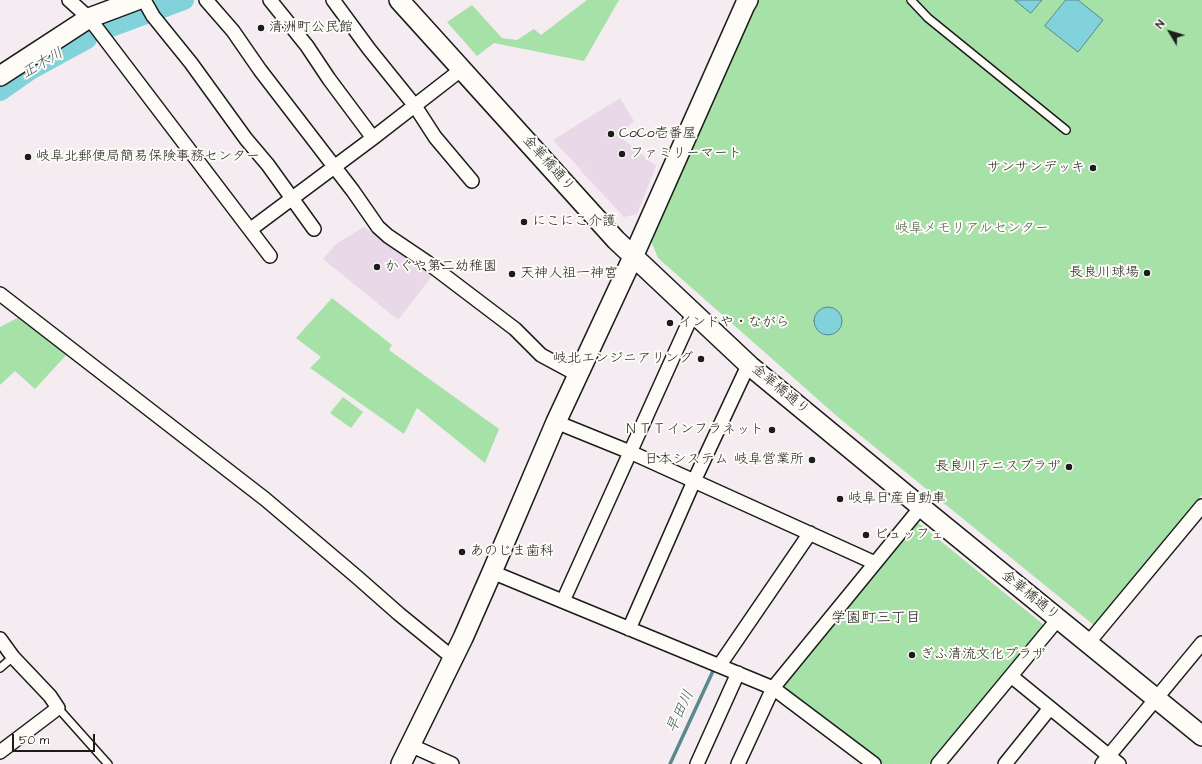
<!DOCTYPE html>
<meta charset="utf-8">
<style>
body{margin:0}
#map{position:relative;width:1202px;height:764px;overflow:hidden;background:#f4ecf0;font-family:"Architects Daughter",sans-serif}
canvas{display:block}
.north{position:absolute;left:1150px;top:12px;width:40px;height:40px;-webkit-text-stroke:3px #fdfcf7;paint-order:stroke;rotate:308deg;font-size:11px;font-weight:700;line-height:16px;text-align:center;color:#1c1c1c}
.north::after{content:'';display:block;margin:auto;width:14px;height:18px;background:#1c1c1c;clip-path:polygon(50% 0,100% 100%,50% 72%,0 100%)}
.scale{position:absolute;left:12px;top:734px;width:83px;height:18px;box-sizing:border-box;border:2px solid #1c1c1c;border-top:0;padding-left:5px;font-size:12px;line-height:14px;white-space:nowrap;color:#1c1c1c;-webkit-text-stroke:3px #fdfcf7;paint-order:stroke}
</style>
<div id="map">
<canvas width="1202" height="764"></canvas>
<div class="north">N</div>
<div class="scale">50 m</div>
</div>
<script>
const g = document.querySelector('canvas').getContext('2d');
g.lineJoin = 'round';
function paint(path, color) { g.fillStyle = color; g.fill(path, 'evenodd'); }
function stroke(path, color, width, dash) { g.strokeStyle = color; g.lineWidth = width; g.lineCap = dash ? 'butt' : 'round'; g.setLineDash(dash || []); g.stroke(path); }
function write(font, color, halo, rows, align = 'center') {
  g.font = font + ' "Architects Daughter","Klee One",sans-serif'; g.lineWidth = 4; g.setLineDash([]); g.textBaseline = 'middle'; g.strokeStyle = halo; g.fillStyle = color; for (const [text, x, y, turn = 0] of rows) {
    g.save(); g.translate(x, y); g.rotate((+turn || 0) * Math.PI / 180); g.textAlign = isNaN(turn) ? turn : align; if (halo) g.strokeText(text, 0, 0); g.fillText(text, 0, 0); g.restore();
  }
}
const built = new Path2D(`
 M620,98L634,121L618,135L656,166L637,214L624,217L580,170L589,162L580,169L553,140Z
 M364,227L433,275L398,320L323,259L336,244Z`);
const green = new Path2D(`
 M587,0H619L584,61L494,43L477,56L447,22L472,5L502,38L517,40L534,29L541,35Z
 M753,0H1202V495L1095,626L839,418L658,258L649,236Z
 M332,298L392,345L389,350L499,429L485,463L417,408L404,434L310,368L321,357L296,338Z
 M23,315L69,352L35,389L15,371L0,385V327Z
 M343,397L363,412L351,428L330,413Z
 M916,521L1044,625L929,764H883L780,685Z`);
const water = new Path2D(`
 M1015,0H1042L1031,13Z
 M1066,0H1078L1103,20L1078,52L1045,26Z
 M814 321a14 14 0 1 1 28 0a14 14 0 1 1-28 0Z`);
const stream = new Path2D(`
 M670,764L713,671`);
const river = new Path2D(`
 M106,29L184,0
 M0,91L30,70L87,39`);
const lane = new Path2D(`
 M911,0L928,18L1066,130
 M0,668L13,657
 M58,708L108,764`);
const street = new Path2D(`
 M69,0L89,18L270,256
 M144,0L153,16L191,63L246,139L268,165L314,229
 M206,0L233,31L260,70L353,191L378,227L388,236L428,263L515,329L541,355L578,375
 M270,0L307,46L329,79L373,138
 M333,0L369,49L415,106L435,137L472,181
 M251,229L373,138L462,69
 M0,294L265,499L357,577L399,614L453,658
 M556,422L630,452L875,563
 M492,572L773,688L874,764
 M563,601L693,313
 M629,629L694,481L745,372L750,366
 M1094,636L1202,506
 M0,639L13,657L50,696L58,708L0,752
 M719,666L810,533
 M1011,676L1119,764
 M410,745L452,764
 M697,764L738,673
 M738,764L773,688L921,507
 M938,764L1058,619
 M1005,764L1050,708
 M1102,764L1202,643`);
const secondary = new Path2D(`
 M399,0L616,240L750,366L921,507L1202,736
 M0,76L89,18L137,0
 M401,764L463,638L492,572L556,422L633,257L745,5L748,0`);
const markers = [
 [261,28,4,"#1c1c1c"],
 [611,134,4,"#1c1c1c"],
 [622,154,4,"#1c1c1c"],
 [28,157,4,"#1c1c1c"],
 [1093,168,4,"#1c1c1c"],
 [524,222,4,"#1c1c1c"],
 [377,267,4,"#1c1c1c"],
 [1147,273,4,"#1c1c1c"],
 [512,274,4,"#1c1c1c"],
 [670,323,4,"#1c1c1c"],
 [701,359,4,"#1c1c1c"],
 [772,430,4,"#1c1c1c"],
 [812,460,4,"#1c1c1c"],
 [1069,467,4,"#1c1c1c"],
 [840,499,4,"#1c1c1c"],
 [866,535,4,"#1c1c1c"],
 [462,552,4,"#1c1c1c"],
 [912,655,4,"#1c1c1c"]
];
const poiNames = [
 ["清洲町公民館",269,28],
 ["CoCo壱番屋",619,134],
 ["ファミリーマート",630,154],
 ["岐阜北郵便局簡易保険事務センター",36,157],
 ["サンサンデッキ",1085,168,"right"],
 ["にこにこ介護",532,222],
 ["かぐや第二幼稚園",385,267],
 ["長良川球場",1139,273,"right"],
 ["天神人祖一神宮",520,274],
 ["インドや・ながら",678,323],
 ["岐北エンジニアリング",693,359,"right"],
 ["ＮＴＴインフラネット",764,430,"right"],
 ["日本システム 岐阜営業所",804,460,"right"],
 ["長良川テニスプラザ",1061,467,"right"],
 ["岐阜日産自動車",848,499],
 ["ビュッフェ",874,535],
 ["あのじま歯科",470,552],
 ["ぎふ清流文化プラザ",920,655]
];
const streetNames = [
 ["金華橋通り",548,164,48],
 ["金華橋通り",780,390,40],
 ["金華橋通り",1030,596,39]
];
const parkNames = [
 ["岐阜メモリアルセンター",972,229]
];
const waterNames = [
 ["正木川",43,64,-30],
 ["早田川",681,712,-65]
];
const neighbourhoodNames = [
 ["学園町三丁目",876,619]
];
paint(built, '#e9d8e7');
paint(green, '#a6e1a7');
paint(water, '#81d2da');
stroke(water, '#59898e', 1);
stroke(stream, '#59898e', 3.5);
stroke(river, '#81d2da', 20);
stroke(lane, '#1c1c1c', 10);
stroke(street, '#1c1c1c', 16);
stroke(secondary, '#1c1c1c', 22);
stroke(lane, '#fdfcf7', 7);
stroke(street, '#fdfcf7', 13);
stroke(secondary, '#fdfcf7', 19);
for (const [x, y, r, color] of markers) { const dot = new Path2D(); dot.arc(x, y, r, 0, 2 * Math.PI); g.fillStyle = color; g.fill(dot); stroke(dot, '#fdfcf7', 1.5); }
write('14px', '#1c1c1c', '#fdfcf7', poiNames, 'left');
write('14px', '#1c1c1c', '#fdfcf7', streetNames);
write('14px', '#4c614d', '#fdfcf7', parkNames);
write('italic 15px', '#3f5c5e', '#fdfcf7', waterNames);
write('15px', '#1c1c1c', '#fdfcf7', neighbourhoodNames);
</script>
